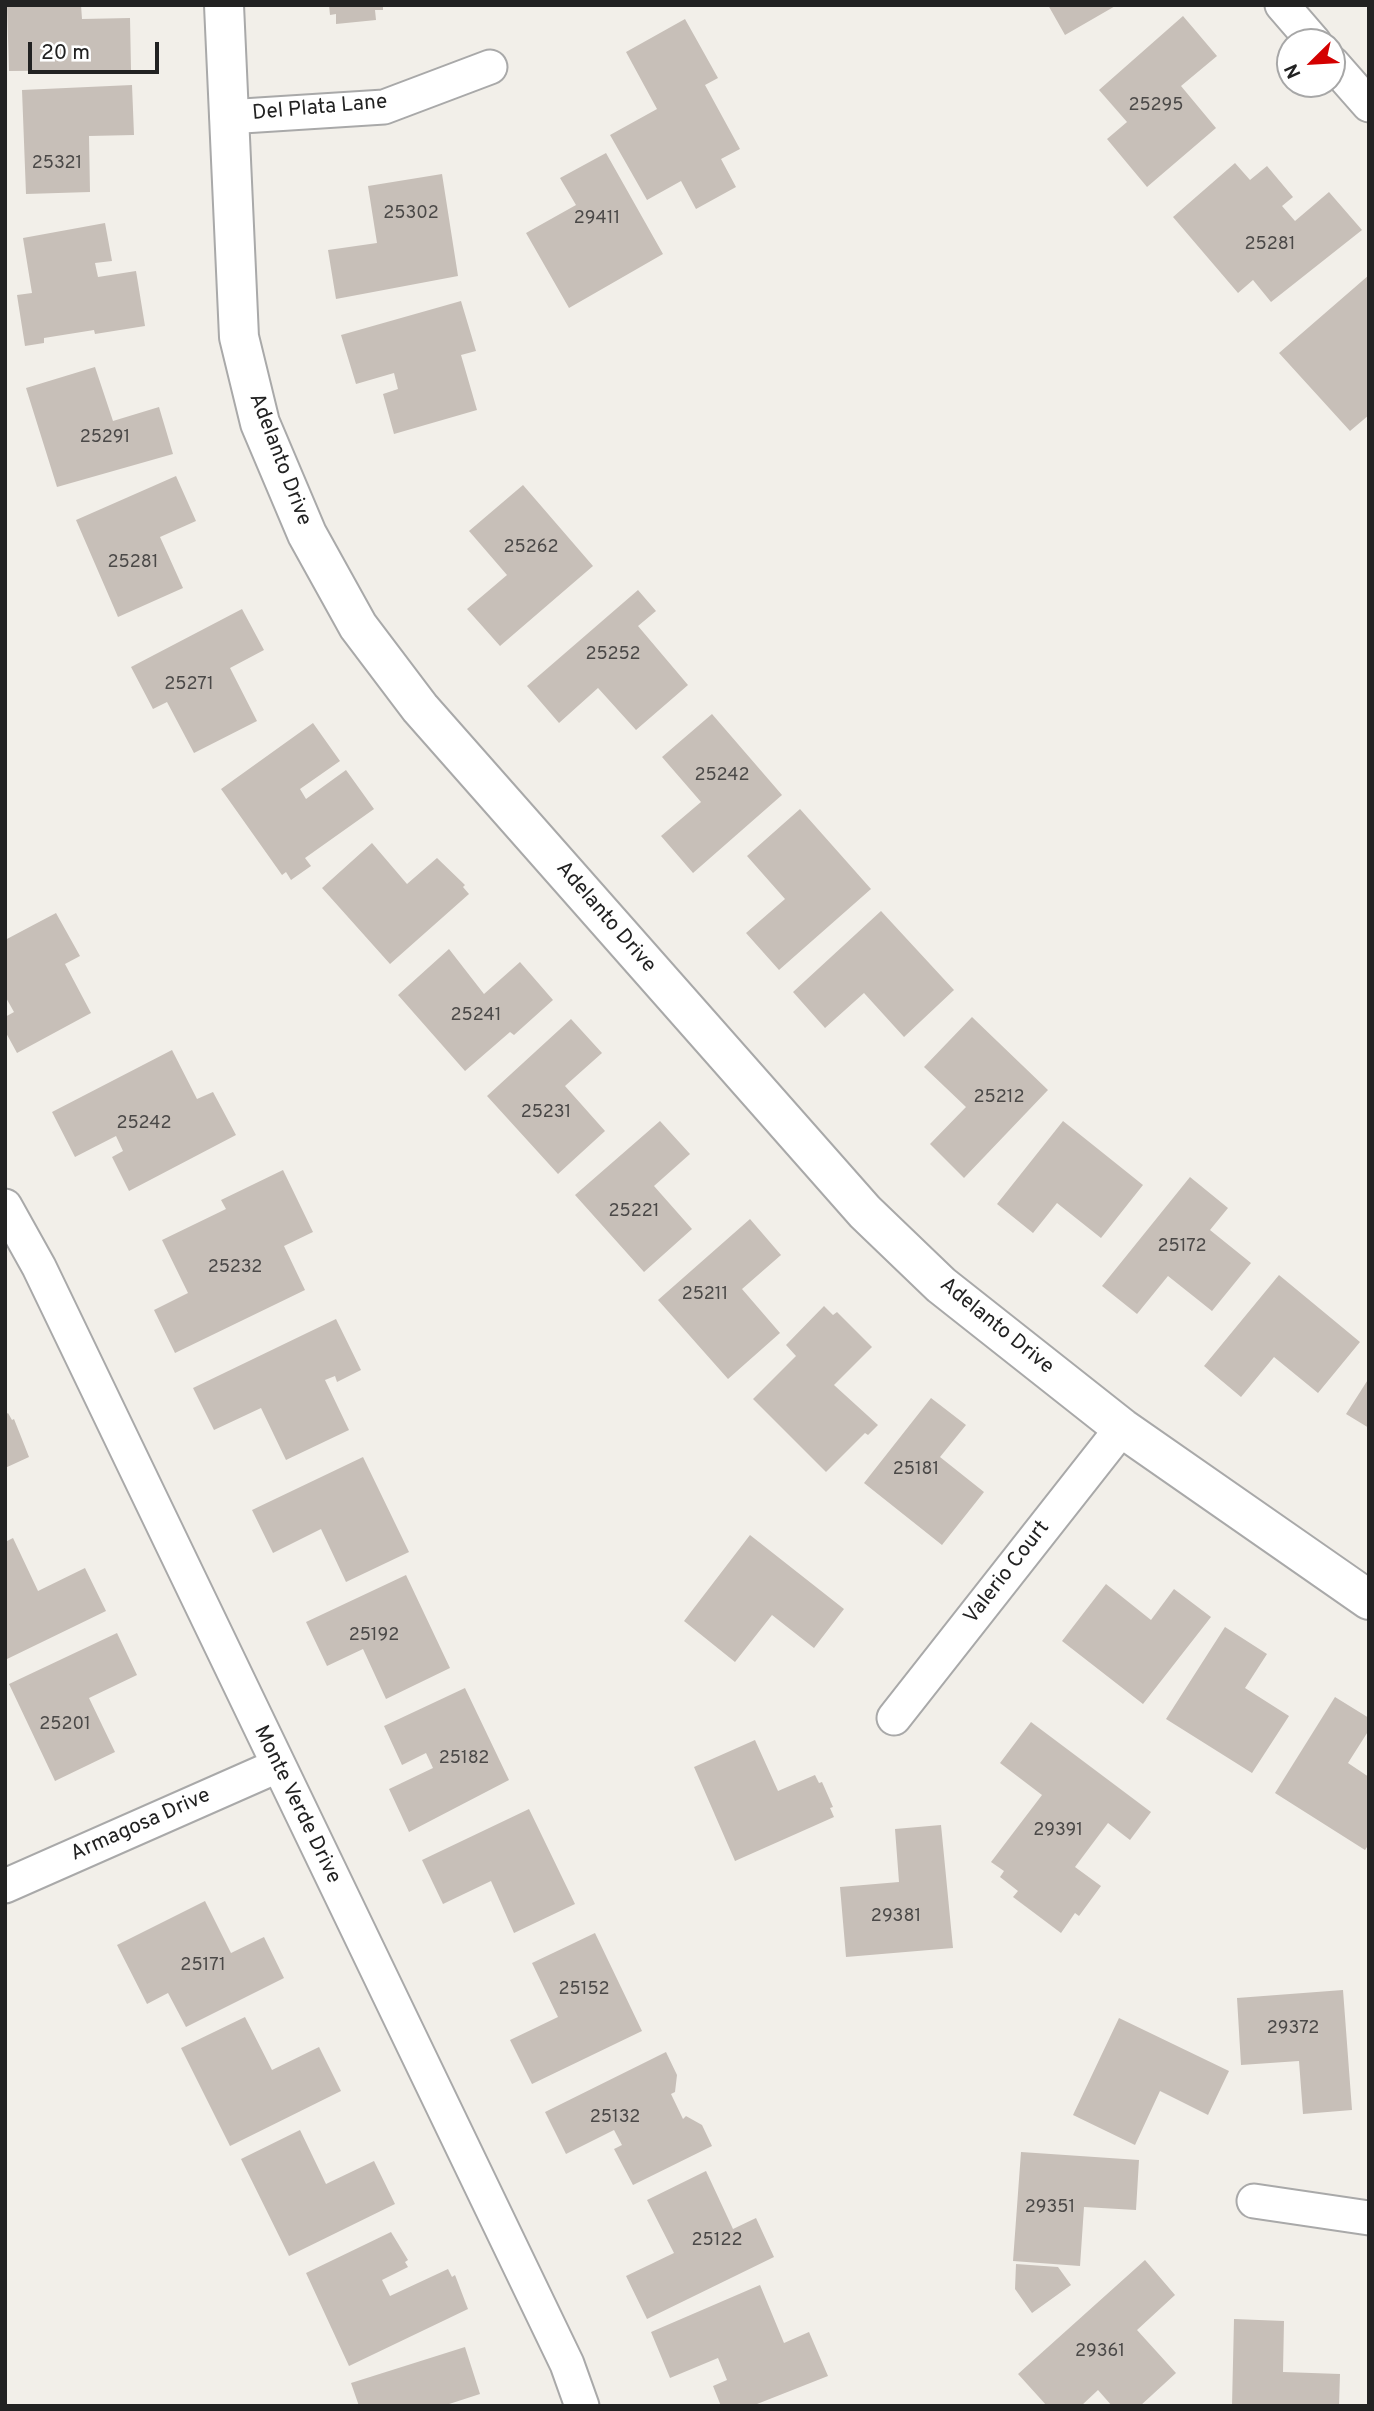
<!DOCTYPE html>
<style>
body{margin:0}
#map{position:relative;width:1374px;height:2411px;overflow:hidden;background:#f2efe9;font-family:Overpass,sans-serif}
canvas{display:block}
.frame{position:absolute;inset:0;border:7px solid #222;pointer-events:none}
.north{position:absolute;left:1276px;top:28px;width:70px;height:70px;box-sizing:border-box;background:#fff;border:2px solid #a7a7a7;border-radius:50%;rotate:246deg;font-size:19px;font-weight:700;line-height:28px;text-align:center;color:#222}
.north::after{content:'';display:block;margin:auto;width:24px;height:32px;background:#d40000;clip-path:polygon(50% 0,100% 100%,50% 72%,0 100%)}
.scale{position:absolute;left:28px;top:42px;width:131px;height:32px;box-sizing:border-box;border:4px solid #222;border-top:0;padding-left:9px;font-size:21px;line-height:24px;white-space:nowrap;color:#222;-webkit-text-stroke:5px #fff;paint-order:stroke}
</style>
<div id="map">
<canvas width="1374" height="2411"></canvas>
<div class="frame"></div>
<div class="north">N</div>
<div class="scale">20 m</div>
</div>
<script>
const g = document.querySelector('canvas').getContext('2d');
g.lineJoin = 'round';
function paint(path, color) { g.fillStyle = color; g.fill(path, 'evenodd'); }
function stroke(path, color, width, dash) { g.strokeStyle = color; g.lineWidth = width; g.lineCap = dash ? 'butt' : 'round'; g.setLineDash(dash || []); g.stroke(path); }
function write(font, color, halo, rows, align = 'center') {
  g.font = font + ' Overpass,sans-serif'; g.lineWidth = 5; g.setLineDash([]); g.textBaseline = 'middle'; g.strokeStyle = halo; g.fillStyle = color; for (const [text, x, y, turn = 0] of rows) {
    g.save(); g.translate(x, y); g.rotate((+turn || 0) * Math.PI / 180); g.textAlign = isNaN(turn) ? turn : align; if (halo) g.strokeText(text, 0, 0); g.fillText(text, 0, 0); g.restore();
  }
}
const building = new Path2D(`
 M7,5H81L82,19L130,18L131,70L9,71Z
 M329,5H383V10H375L376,20L336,24V14L330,15Z
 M1048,5H1117L1065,35Z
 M1183,16L1217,56L1181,86L1216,128L1147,187L1107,139L1127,122L1099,90Z
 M685,19L718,78L705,85L740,149L721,159L736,187L696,209L681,181L647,200L610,135L657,109L626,52Z
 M132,85L134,135L89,136L90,192L26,194L22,90Z
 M606,153L663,254L569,308L526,233L576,205L560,178Z
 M1235,163L1250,180L1267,166L1293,197L1282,206L1295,221L1329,192L1362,230L1271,302L1253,280L1238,293L1173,217Z
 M442,174L458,276L336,299L328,250L377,243L368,186Z
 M105,223L112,261L95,263L98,277L136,271L145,326L95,334L94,330L44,338V343L25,346L17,295L32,293L23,238Z
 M1369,275V415L1350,431L1279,353Z
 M461,301L476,351L461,355L477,410L394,434L383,394L398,389L394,373L356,384L341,335Z
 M95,367L113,421L159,407L173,454L57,487L26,388Z
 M176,476L196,521L160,537L183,588L118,617L76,520Z
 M523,485L593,566L500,646L467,609L507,575L469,531Z
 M638,590L656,611L638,626L688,685L636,730L598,688L559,723L527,686Z
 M242,609L264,650L230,668L257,721L194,753L167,702L153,709L131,667Z
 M712,714L782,795L693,873L661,836L701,802L662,757Z
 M313,723L340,761L300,789L306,799L346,770L374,809L305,858L311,866L291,880L286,872L282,875L221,789Z
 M800,809L871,889L779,970L746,933L785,899L747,856Z
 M372,843L407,884L437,858L465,885L463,887L469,894L390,964L322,888Z
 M881,911L954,990L904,1037L864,993L825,1028L793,992Z
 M56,913L80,956L65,964L91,1013L17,1053L5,1031V1017L14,1012L5,996V940Z
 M449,949L484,994L520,962L553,1000L514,1035L510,1032L465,1071L398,995Z
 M972,1017L1048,1090L964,1178L930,1144L966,1107L924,1067Z
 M571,1019L602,1053L565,1086L605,1131L558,1174L487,1096Z
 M172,1050L197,1099L213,1092L236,1135L129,1191L112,1157L123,1151L116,1136L75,1157L52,1112Z
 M660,1121L690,1154L654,1186L692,1229L644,1272L575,1195Z
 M1063,1121L1143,1185L1101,1238L1057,1203L1033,1233L997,1204Z
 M283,1170L313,1232L284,1246L305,1290L175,1353L154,1310L188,1293L162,1240L226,1209L221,1200Z
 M1190,1177L1228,1208L1210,1230L1251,1263L1212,1311L1168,1276L1137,1314L1102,1286Z
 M750,1219L781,1255L742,1289L780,1333L728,1379L658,1300Z
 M1279,1275L1360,1342L1318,1393L1274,1357L1241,1397L1204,1366Z
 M824,1306L833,1315L837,1312L872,1347L834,1385L878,1425L868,1435L865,1433L826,1472L753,1399L796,1356L786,1345Z
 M336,1319L361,1370L337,1382L335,1376L325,1380L349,1430L286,1460L261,1408L214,1430L193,1388Z
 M1369,1378V1428L1346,1414Z
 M931,1398L966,1425L940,1457L984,1492L942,1545L864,1483Z
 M8,1413L12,1420L14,1419L29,1457L5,1468V1415Z
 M363,1457L409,1552L346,1582L321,1529L273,1553L252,1510Z
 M750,1535L844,1609L814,1648L772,1615L735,1662L684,1621Z
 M13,1538L38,1591L85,1568L106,1611L5,1660V1542Z
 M406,1575L450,1668L386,1699L363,1649L327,1666L306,1622Z
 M1106,1584L1151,1620L1174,1589L1211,1617L1143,1704L1062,1641Z
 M1225,1627L1267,1654L1245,1688L1289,1716L1252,1773L1166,1719Z
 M117,1633L137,1675L89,1698L115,1752L55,1781L9,1684Z
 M465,1688L509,1780L409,1832L389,1789L433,1768L426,1753L402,1765L384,1726Z
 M1335,1697L1369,1718V1730L1348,1763L1369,1777V1844L1365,1850L1275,1793Z
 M1031,1722L1151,1812L1130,1840L1108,1823L1075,1867L1101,1886L1079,1916L1075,1913L1061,1933L1013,1897L1018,1891L1000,1877L1004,1871L991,1862L1042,1795L1000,1763Z
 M755,1740L778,1791L815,1775L819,1783L822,1782L833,1807L830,1808L834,1817L735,1861L694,1767Z
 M529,1809L575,1904L514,1933L491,1881L443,1904L422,1860Z
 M941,1825L953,1948L846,1957L840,1887L899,1882L895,1829Z
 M205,1901L231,1953L264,1937L284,1978L186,2027L168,1993L147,2004L117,1945Z
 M595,1933L642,2031L532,2084L510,2040L558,2017L532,1963Z
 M1343,1990L1352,2110L1303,2114L1299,2061L1241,2065L1237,1998Z
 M245,2017L272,2070L319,2047L341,2091L230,2146L181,2048Z
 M1119,2018L1229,2071L1208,2115L1160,2091L1135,2145L1073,2115Z
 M666,2052L677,2075L675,2092L671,2094L683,2119L686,2116L702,2125L712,2146L633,2185L614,2149L622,2145L614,2130L566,2154L545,2112Z
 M300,2130L326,2184L374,2161L395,2204L289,2256L241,2159Z
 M1021,2152L1139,2160L1136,2210L1084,2207L1080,2266L1013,2261Z
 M706,2171L733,2229L756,2218L774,2257L647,2319L626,2276L674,2253L647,2200Z
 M391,2232L408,2260L405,2262L408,2267L382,2280L390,2296L448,2269L452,2277L455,2275L468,2309L349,2366L306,2273Z
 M1145,2260L1175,2295L1137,2330L1176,2373L1140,2406H1112L1098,2390L1081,2406H1047L1018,2374Z
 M1016,2264L1058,2267L1071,2285L1032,2313L1015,2289Z
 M760,2285L784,2343L809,2332L828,2376L752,2406H721L713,2386L727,2380L718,2358L670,2378L651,2332Z
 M1234,2319L1284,2321L1283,2372L1340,2374L1339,2406H1232Z
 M465,2347L480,2394L443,2406H359L351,2383Z`);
const minor = new Path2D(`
 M1282,5L1314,42
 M1332,63L1369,105
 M227,117L384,107L490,67
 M5,1206L39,1267L567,2364L582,2406
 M894,1718L1122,1428
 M5,1886L277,1766
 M1254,2201L1369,2218`);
const tertiary = new Path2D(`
 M224,5L239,337L260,423L307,534L358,626L420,708L865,1212L941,1285L1122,1428L1369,1600`);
const numberNames = [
 ["25295",1156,106],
 ["25321",57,164],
 ["25302",411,214],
 ["29411",597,219],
 ["25281",1270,245],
 ["25291",105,438],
 ["25262",531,548],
 ["25281",133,563],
 ["25252",613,655],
 ["25271",189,685],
 ["25242",722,776],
 ["25241",476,1016],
 ["25212",999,1098],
 ["25231",546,1113],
 ["25242",144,1124],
 ["25221",634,1212],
 ["25172",1182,1247],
 ["25232",235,1268],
 ["25211",705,1295],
 ["25181",916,1470],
 ["25192",374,1636],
 ["25201",65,1725],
 ["25182",464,1759],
 ["29391",1058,1831],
 ["29381",896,1917],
 ["25171",203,1966],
 ["25152",584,1990],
 ["29372",1293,2029],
 ["25132",615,2118],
 ["29351",1050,2208],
 ["25122",717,2241],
 ["29361",1100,2352]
];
const streetNames = [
 ["Del Plata Lane",320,109,-5],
 ["Adelanto Drive",279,460,69],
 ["Adelanto Drive",605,918,49],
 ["Adelanto Drive",996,1327,39],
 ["Valerio Court",1008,1573,-52],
 ["Monte Verde Drive",296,1805,64],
 ["Armagosa Drive",141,1826,-24]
];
paint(building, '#c7bfb8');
stroke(minor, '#a9a9a9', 37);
stroke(tertiary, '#a9a9a9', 42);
stroke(minor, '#fff', 33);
stroke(tertiary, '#fff', 38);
write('18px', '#4b4948', null, numberNames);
write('21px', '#222', '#fff', streetNames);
</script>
